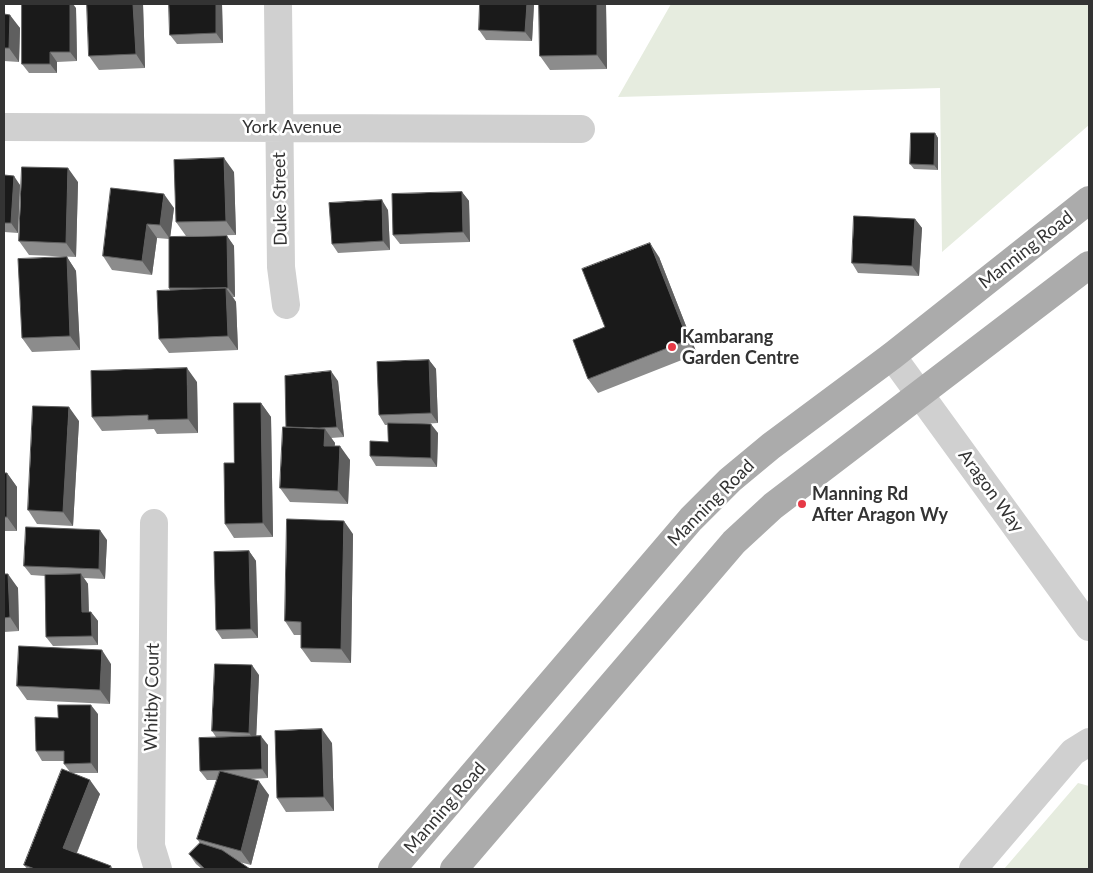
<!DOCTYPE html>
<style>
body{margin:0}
#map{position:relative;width:1093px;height:873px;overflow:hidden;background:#fff;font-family:Lato,sans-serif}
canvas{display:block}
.frame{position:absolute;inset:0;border:5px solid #333;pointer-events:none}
</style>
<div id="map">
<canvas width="1093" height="873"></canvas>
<div class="frame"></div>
</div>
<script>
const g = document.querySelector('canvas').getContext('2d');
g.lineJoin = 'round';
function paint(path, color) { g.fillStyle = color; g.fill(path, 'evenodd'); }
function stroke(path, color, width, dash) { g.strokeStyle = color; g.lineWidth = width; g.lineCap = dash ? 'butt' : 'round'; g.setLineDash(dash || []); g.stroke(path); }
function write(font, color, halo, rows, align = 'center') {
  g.font = font + ' Lato,sans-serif'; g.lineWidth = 5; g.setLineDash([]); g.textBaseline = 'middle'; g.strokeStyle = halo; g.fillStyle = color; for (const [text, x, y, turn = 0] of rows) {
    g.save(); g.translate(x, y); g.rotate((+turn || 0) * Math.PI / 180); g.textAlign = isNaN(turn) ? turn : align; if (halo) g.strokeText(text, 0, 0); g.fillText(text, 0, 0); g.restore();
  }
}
const green = new Path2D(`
 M671,4H1089V125L942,252L940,88L618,97Z
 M1078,783L1089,786V869H1004Z`);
const street = new Path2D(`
 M278,4L281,267L286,305
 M4,127L581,129
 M892,356L1089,627
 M154,523L151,846L158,869
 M973,869L1073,752L1089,742`);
const primary = new Path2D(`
 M392,869L691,519L730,480L771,446L892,356L1089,200
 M454,869L734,542L773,506L1089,265`);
const wall = new Path2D(`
 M87,4H143L145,68L99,70L89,56Z
 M222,4L223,43L177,44L170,35Z
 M534,4L532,41L486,40L479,30Z
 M539,4H606L607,69L550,70L540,56Z
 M76,8L77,61L57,62V73H29L22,64Z
 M4,14L20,28L19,62L4,61Z
 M935,133L938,138V170L914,169L910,164Z
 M234,172L236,235L186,236L176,222Z
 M4,175L20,185L18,233L4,232Z
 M78,182L76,257L29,255L19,241Z
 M111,188L174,208L170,237L227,236L234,246L235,297H233L236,302L238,350L169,353L159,339L170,290L169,288V239L157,238L152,275L112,270L103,256Z
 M462,192L469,201L470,242L400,244L393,235Z
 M388,210L390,250L338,253L332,244Z
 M915,219L922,228L919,276L858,273L852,263Z
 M67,257L76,271L80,350L32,352L22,338Z
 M659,257L697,354L598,393L588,379L605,327Z
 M429,360L436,369L438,423L420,424L438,433L437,467L376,466L370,456L388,442V425H385L379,415Z
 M338,381L344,437L331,438L335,443L334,446L350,460L348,504L290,502L280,488Z
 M197,382L198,433L157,434L154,429L102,431L92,417Z
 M261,403L271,417L273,537L234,538L225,524L234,463Z
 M79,421L73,526L37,524L28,510Z
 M4,473H7L17,487V531H4Z
 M353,534L351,663L311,662L301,648V635H294L285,621Z
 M107,540L105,579L84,578L88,584L89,612H91L98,621V645L53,646L46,637L45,576L31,575L24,566Z
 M249,551L256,561L258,638L222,639L216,630Z
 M4,574L18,588L19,631L4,632Z
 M111,664L110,704L27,700L17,686Z
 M259,675L256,736L268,745V778L249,779L269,795L251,865L239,862L250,869H202L196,864L189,854L200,843L197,839L217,780H207L200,771L216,737L212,731Z
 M98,714V773H72L100,794L77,853L111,866L113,869H27L24,865L70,772L64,764V761H42L36,751L58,718Z
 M332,743L334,811L286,812L277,798Z`);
const shadedWall = new Path2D(`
 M70,4H73L76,8L77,61L70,52Z
 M133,4H143L145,68L136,54Z
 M216,4H222L223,43L216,33Z
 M527,4H534L532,41L525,32Z
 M597,4H606L607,69L597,55Z
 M10,15L20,28L19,62L9,48Z
 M50,52L57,62V73L50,64Z
 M935,133L938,138V170L934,165Z
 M224,158L234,172L236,235L226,221Z
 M68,168L78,182L76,257L66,243Z
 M14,176L20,185L18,233L11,223Z
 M462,192L469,201L470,242L463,232Z
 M164,194L174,208L170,239L160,225Z
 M382,200L388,210L390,250L383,241Z
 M915,219L922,228L919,276L912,266Z
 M147,224L157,238L152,275L142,261Z
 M227,236L234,246L235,297L228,288Z
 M650,243L659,257L697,354L688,340Z
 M67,257L76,271L80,350L70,336Z
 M226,288L236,302L238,350L228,336Z
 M429,360L436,369L438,423L431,413Z
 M187,368L197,382L198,433L188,419Z
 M331,371L338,381L344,437L337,427Z
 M261,403L271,417L273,537L263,523Z
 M69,407L79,421L73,526L63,512Z
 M431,424L438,433L437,467L431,458Z
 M325,429L335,443L334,460L324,446Z
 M340,446L350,460L348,504L338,491Z
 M7,473L17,487V531L7,517Z
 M344,521L353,534L351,663L341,649Z
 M100,530L107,540L105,579L99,569Z
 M249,551L256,561L258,638L251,629Z
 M8,574L18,588L19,631L10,617Z
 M81,574L88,584L89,621L82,612Z
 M91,612L98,621V645L92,636Z
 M102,650L111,664L110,704L100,690Z
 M252,665L259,675L256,742L249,733Z
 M91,705L98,714V773L91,763Z
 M322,729L332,743L334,811L324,797Z
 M261,736L268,745V778L262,769Z
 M90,780L100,794L73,862L63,848Z
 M259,781L269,795L251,865L241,851Z`);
const building = new Path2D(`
 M22,4H70V52H50V64H22Z
 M87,4H133L136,54L89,56Z
 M169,4H216V33L170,35Z
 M480,4H527L525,32L479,30Z
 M539,4H597V55L540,56Z
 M4,14L10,15L9,48H4Z
 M911,133H935L934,165L910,164Z
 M224,158L226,221L176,222L174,160Z
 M22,167L68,168L66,243L19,241Z
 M4,175L14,176L11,223H4Z
 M111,188L164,194L160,225L147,224L142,261L103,256Z
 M462,192L463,232L393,235L392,194Z
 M382,200L383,241L332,244L329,203Z
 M854,216L915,219L912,266L852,263Z
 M227,236L228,288H169V237Z
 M650,243L688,340L588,379L573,340L605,327L582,269Z
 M67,257L70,336L22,338L18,259Z
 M226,288L228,336L159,339L157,291Z
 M429,360L431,413L379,415L377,362Z
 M187,368L188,419L148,420V415L92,417L91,371Z
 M331,371L337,427L319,428L286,427L285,376Z
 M234,403H261L263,523L225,524L224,463H234Z
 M33,406L69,407L63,512L28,510Z
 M388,423L431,424V458L370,456V441L388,442Z
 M283,427L325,429L324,446H340L338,491L280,488Z
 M4,473H7V517H4Z
 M287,519L344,521L341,649L301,648V622L285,621Z
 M26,527L100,530L99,569L24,566Z
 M249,551L251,629L216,630L214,552Z
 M4,574H8L10,617L4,618Z
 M81,574L82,612H91L92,636L46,637L45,575Z
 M19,646L102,650L100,690L17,686Z
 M215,664L252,665L249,733L212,731Z
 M58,705H91V763L64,764V751H36L35,717L58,718Z
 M322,729L324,797L277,798L275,731Z
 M261,736L262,769L200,771L199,738Z
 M62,769L90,780L63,848L111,866L109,869H35L24,865Z
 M220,771L259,781L241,851L197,839Z
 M200,843L222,850L250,869H205L189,854Z`);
const markers = [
 [672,347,5,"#e63946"],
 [802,504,5,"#e63946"]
];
const streetNames = [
 ["York Avenue",292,127],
 ["Duke Street",280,199,-91],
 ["Manning Road",1026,250,-38],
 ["Aragon Way",991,491,54],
 ["Manning Road",711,503,-45],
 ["Whitby Court",152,697,-89],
 ["Manning Road",445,808,-49]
];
const poiNames = [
 ["Kambarang",682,337],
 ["Garden Centre",682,358],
 ["Manning Rd",812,494],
 ["After Aragon Wy",812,515]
];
paint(green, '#e6ecdf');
stroke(street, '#d0d0d0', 28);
stroke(primary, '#ababab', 28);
paint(wall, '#8c8c8c');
paint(shadedWall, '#5f5f5f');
paint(building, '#1a1a1a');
stroke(building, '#5f5f5f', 1);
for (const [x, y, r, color] of markers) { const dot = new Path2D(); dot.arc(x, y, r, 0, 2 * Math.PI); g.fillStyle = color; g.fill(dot); stroke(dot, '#fff', 2); }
write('18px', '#333', '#fff', streetNames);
write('bold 18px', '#333', '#fff', poiNames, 'left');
</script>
